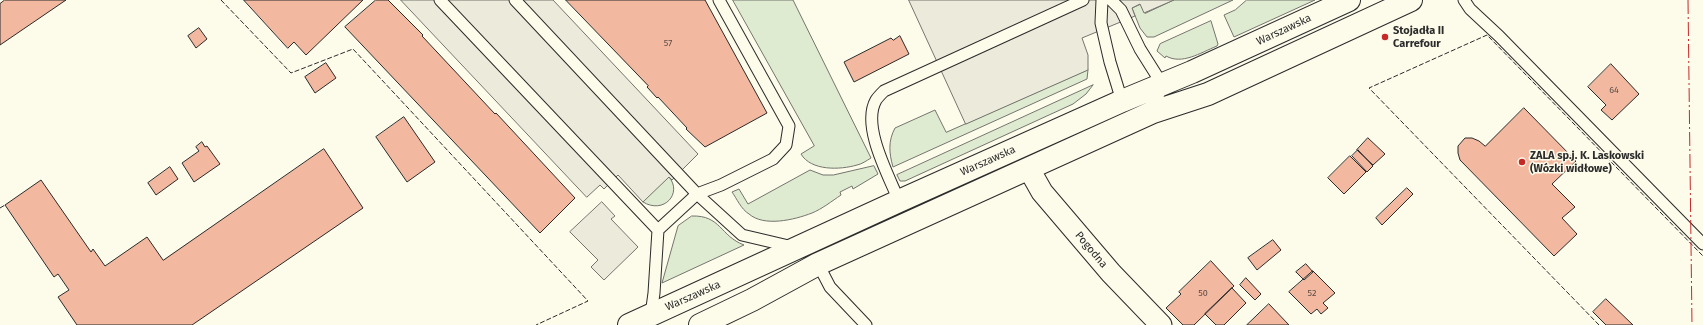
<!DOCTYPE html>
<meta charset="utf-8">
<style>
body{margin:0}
canvas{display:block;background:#fdfbea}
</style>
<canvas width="1703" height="325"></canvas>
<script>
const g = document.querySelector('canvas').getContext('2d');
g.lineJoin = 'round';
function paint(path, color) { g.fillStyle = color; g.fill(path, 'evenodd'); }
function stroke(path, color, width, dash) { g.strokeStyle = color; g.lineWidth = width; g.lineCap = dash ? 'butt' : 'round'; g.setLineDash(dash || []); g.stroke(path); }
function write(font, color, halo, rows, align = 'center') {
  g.font = font + ' "Fira Sans",sans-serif'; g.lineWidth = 3; g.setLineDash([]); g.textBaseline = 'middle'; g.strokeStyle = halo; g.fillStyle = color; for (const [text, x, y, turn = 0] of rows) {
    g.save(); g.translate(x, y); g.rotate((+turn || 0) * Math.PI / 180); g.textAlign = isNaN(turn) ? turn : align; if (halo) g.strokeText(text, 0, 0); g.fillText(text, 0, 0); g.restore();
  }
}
const green = new Path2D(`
 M733,0H793L871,158C866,161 862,164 857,165C840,170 811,171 801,154L814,146Z
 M1174,0H1233L1154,37H1147L1140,28L1132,8L1141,4L1145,13Z
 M1247,0H1315L1234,37L1224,15L1235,10Z
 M1211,21L1218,44L1217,46C1200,53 1182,65 1166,56L1165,58L1157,51L1160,44Z
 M1088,70L1087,79L893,167C889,153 888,141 895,128L935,110L946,132Z
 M1093,85L1086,94L1073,104L905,181H900L897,175Z
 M874,166L878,174L853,189L852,186L840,192L841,195C832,201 822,209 812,213C794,220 764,227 749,214C741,209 737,199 732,192L739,189L748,204L810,170L823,175H833Z
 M669,177C683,193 664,215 643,202Z
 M692,216C721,215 720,236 744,245L662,283L678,226Z`);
const parking = new Path2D(`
 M401,0H553L698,154L672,180L669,177L643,202L618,175L604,189L600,185L587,197Z
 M909,0H1174L1144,13L1140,4L1132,8L1135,16L1082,38L1088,55V70L966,124Z
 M602,202L615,216L611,219L638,247L604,280L591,267L598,260L570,232Z`);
const building = new Path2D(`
 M5,0H66L0,45V4Z
 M244,0H363L306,55L294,42L288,48Z
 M376,0H388L423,35L422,36L495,114L496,113L575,198L540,233L345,27Z
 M566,0H705L767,113L705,147L686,129L687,128L658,97L657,98L647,87L648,86Z
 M199,28L207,39L196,48L188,36Z
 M900,36L909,54L854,82L844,62L891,38L893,40Z
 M326,63L336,78L315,93L305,77Z
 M1611,64L1639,94L1612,120L1601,110L1606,105L1588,87Z
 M1524,108L1576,161L1552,184L1575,207L1562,218L1577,234L1554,256L1460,160L1458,153V146L1465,138H1472L1479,141L1485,146Z
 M404,117L435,162L407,182L376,137Z
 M1368,138L1385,154L1373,165L1357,150Z
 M202,142L205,147L207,146L220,164L194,182L182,163L199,151L196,147Z
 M324,149L363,208L192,325H77L58,297L69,290L58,274L54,277L5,205L41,180L91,252L93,249L105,266L147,237L163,260Z
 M1358,150L1373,166L1367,172L1352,156Z
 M1350,156L1366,172L1344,194L1328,178Z
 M170,167L178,179L156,195L148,183Z
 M1407,188L1413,194L1382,225L1376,218Z
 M1273,240L1281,250L1257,270L1248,258Z
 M1211,261L1234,286L1194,325H1183L1166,308L1181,294L1179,292Z
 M1306,264L1313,272L1304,280L1296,272Z
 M1313,271L1335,293L1323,303L1328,308L1321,314L1317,309L1311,314L1289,292Z
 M1246,278L1261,294L1255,300L1240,285Z
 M1232,288L1246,303L1224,325H1216L1205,314Z
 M1606,299L1633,325H1606L1593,312Z
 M1269,304L1289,325H1247Z`);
const service = new Path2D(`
 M440,0L658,230L654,293L651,315
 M515,0L697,194L742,235L793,247
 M1102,0L1101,23L1110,62L1122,101L1125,102
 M1111,0L1121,10L1140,49L1162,84L1153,112
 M1464,0L1470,9L1499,36L1703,244
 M899,201C889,176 861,126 876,100C878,97 881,94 884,91L1083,0
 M658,230L697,194L721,185L773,159L786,145L789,126L719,0
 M818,264L830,287L866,325`);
const minor = new Path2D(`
 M1029,169L1042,192L1111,273L1161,325`);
const primary = new Path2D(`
 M629,325L899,201L1122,101L1192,72L1349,0
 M700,325L752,300L818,264L1153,112L1208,94L1411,0`);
const fence = new Path2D(`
 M221,0L291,73L353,49L588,301L536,325
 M0,208L5,205
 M1599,325L1369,88L1487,35L1703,256`);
const power = new Path2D(`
 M1688,0L1692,325`);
const markers = [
 [1385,37,4,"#c62828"],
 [1522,162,4,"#c62828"]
];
const numberNames = [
 ["57",668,43],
 ["64",1614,90],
 ["50",1203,293],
 ["52",1312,293]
];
const streetNames = [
 ["Warszawska",1284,30,-25],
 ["Warszawska",988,161,-24],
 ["Pogodna",1091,250,50],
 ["Warszawska",693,296,-24]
];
const poiNames = [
 ["Stojadła II",1393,31],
 ["Carrefour",1393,44],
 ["ZALA sp.j. K. Laskowski",1530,156],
 ["(Wózki widłowe)",1530,169]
];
paint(green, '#deebd1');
stroke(green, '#74746e', 1);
paint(parking, '#eceadb');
stroke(parking, '#74746e', 1);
paint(building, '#f2b8a0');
stroke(building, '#2b2b2b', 1);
stroke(service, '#2b2b2b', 13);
stroke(minor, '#2b2b2b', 23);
stroke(primary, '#2b2b2b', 24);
stroke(service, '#fdfbea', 11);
stroke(minor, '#fdfbea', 21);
stroke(primary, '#fdfbea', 22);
stroke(fence, '#2b2b2b', 1, [5, 2]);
stroke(power, '#c62828', 1, [14, 3, 2, 3]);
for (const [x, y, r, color] of markers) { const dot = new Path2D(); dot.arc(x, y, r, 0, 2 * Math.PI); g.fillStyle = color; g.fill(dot); stroke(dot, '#fdfbea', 1.5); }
write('9px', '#5d4e48', null, numberNames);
write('11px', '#2b2b2b', '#fdfbea', streetNames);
write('bold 11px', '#2b2b2b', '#fdfbea', poiNames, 'left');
</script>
